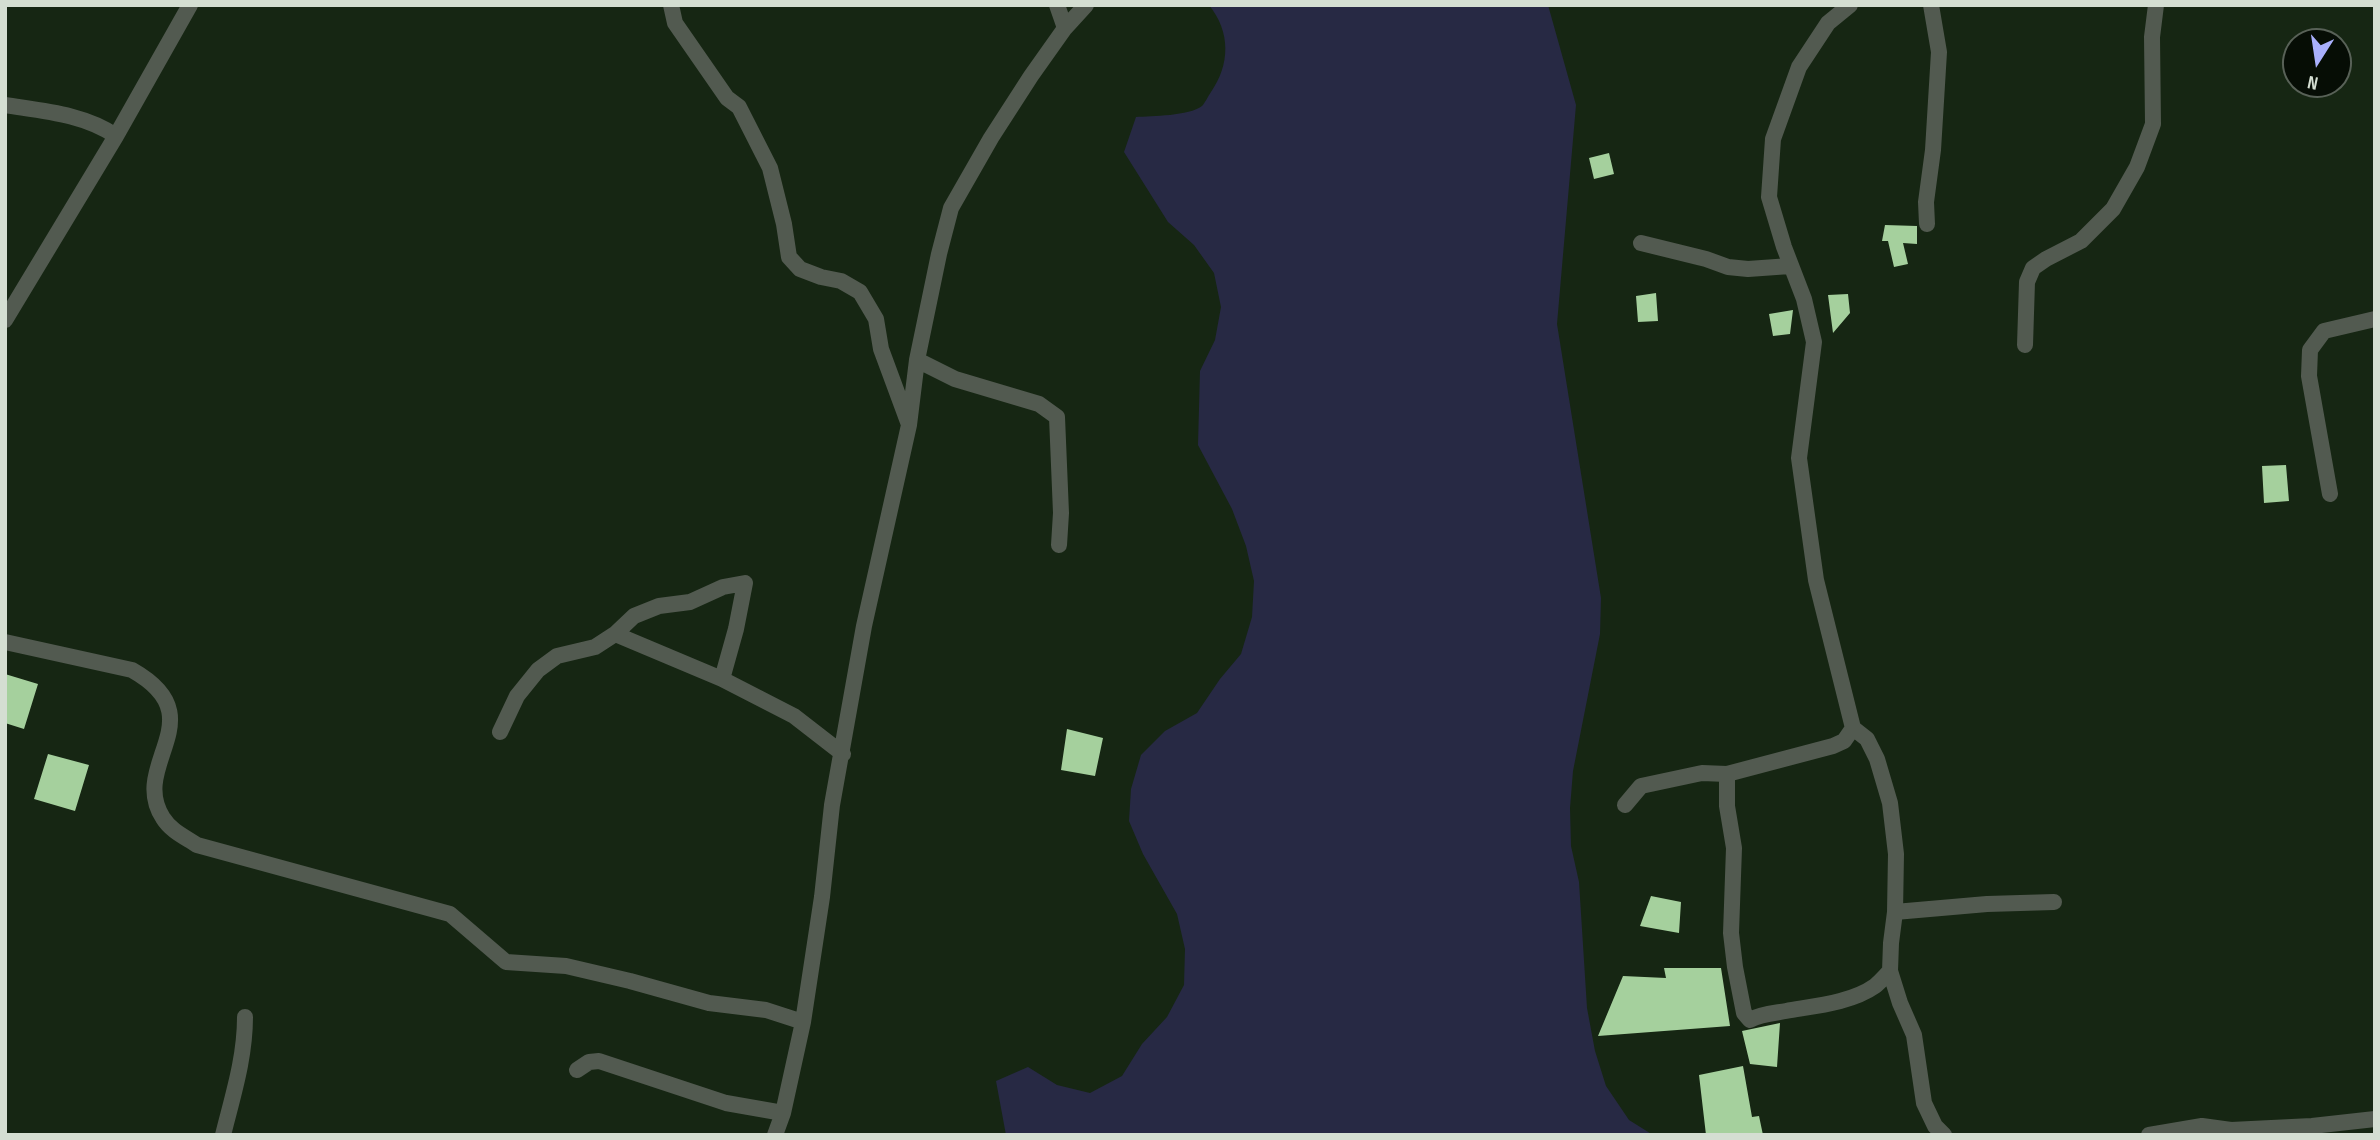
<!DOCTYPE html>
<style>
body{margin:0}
#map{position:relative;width:2380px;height:1140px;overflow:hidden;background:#162613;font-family:"Sofia Sans Condensed",sans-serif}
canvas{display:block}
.frame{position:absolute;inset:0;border:7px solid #d4ded2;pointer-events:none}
.north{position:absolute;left:2282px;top:28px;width:70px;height:70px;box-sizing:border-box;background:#060d05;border:2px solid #586157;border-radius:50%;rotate:192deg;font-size:19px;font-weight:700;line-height:28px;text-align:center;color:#d4ded2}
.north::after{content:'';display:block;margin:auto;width:24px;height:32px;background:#a9b0fc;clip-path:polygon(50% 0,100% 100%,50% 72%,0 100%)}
</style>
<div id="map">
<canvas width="2380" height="1140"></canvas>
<div class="frame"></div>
<div class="north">N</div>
</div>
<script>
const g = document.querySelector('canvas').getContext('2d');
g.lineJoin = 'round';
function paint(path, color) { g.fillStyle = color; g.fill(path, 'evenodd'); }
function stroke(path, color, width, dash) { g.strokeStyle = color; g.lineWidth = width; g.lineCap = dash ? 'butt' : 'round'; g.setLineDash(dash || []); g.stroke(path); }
const green = new Path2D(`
 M1209,5H1548L1576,105L1557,324L1601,598L1600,634L1573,771L1570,808L1571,846L1579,882L1587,1008L1595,1051L1606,1086L1629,1120L1653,1135H1006L996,1081L1028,1067L1057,1085L1090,1093L1122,1076L1142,1044L1167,1017L1184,985L1185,949L1177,914L1143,854L1129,821L1131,789L1141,755L1165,731L1197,713L1220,679L1241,654L1252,617L1254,581L1246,546L1232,509L1198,445L1200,371L1215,340L1221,307L1214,273L1194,245L1168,222L1124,152L1136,117C1152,116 1189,116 1202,106C1205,103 1208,96 1211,92C1230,65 1231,32 1209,5Z`);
const building = new Path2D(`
 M1609,153L1614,174L1594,179L1589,158Z
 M1885,225L1917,226V244L1903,243L1908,264L1894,267L1888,241H1882Z
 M1656,293L1658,321L1638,322L1636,296Z
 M1848,294L1850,313L1833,333L1828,295Z
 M1793,310L1790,334L1773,336L1769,314Z
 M2286,465L2289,501L2264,503L2262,466Z
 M5,674L38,684L24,729L5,723Z
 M1067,729L1103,738L1095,776L1061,770Z
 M48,754L89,765L75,811L34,799Z
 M1651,896L1681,902L1679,933L1640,926Z
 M1664,968H1721L1730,1026L1598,1036L1623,976L1666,978Z
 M1780,1023L1777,1067L1750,1064L1742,1031Z
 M1743,1066L1752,1117L1759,1116L1763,1135H1706L1699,1075Z`);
const street = new Path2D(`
 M671,5L675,23L727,98L739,107L770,168L784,224L789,257L800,269L821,277L841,281L860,292L876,319L881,349L908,422
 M1057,5L1065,28
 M5,105C43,111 84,114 116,136
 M1927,224L1926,202L1933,150L1939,52L1931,5
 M1641,243L1706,259L1728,267L1748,269L1790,266
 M5,320L116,136L190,5
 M2025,345L2027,282L2033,268L2046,259L2081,241L2113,209L2137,167L2153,124L2152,37L2156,5
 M917,360L955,379L1039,404L1057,417L1061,513L1059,545
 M2330,494L2309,376L2310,350L2324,331L2375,319
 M615,634L722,679L794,716L843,754
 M5,642L132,670C217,718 128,764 163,818C171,831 185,837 197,845L450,914L506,962L566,966L630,981L709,1003L766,1010L803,1022
 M1853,728L1867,739L1877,759L1890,803L1896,854L1895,912L1891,943L1890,971L1900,1003L1914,1035L1924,1103L1935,1126L1944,1135
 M500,732L517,696L538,670L557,656L595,647L615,634L634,616L659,606L690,602L723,587L745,583L736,629L722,679
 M1727,774V806L1734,848L1731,933L1735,967L1744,1013L1750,1020C1760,1014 1775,1013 1786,1011C1814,1006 1851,1003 1875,986C1880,982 1885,976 1890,971
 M1625,805L1641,786L1702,773L1727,774L1833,746L1844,741L1853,728L1816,580L1799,458L1814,342L1804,299L1784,247L1769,197L1773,139L1799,67L1828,23L1850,5
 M1895,912L1987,904L2054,902
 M577,1070L589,1062L599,1061L726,1103L783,1113
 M223,1135C233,1095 245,1058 245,1017
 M775,1135L783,1113L803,1022L822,897L832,805L864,626L909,425L917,360L939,254L951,208L991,138L1031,76L1065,28L1086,5
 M2149,1135L2202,1126L2231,1130L2312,1126L2375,1119`);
paint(green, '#272944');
paint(building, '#a5d09d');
stroke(street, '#525a50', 16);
</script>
